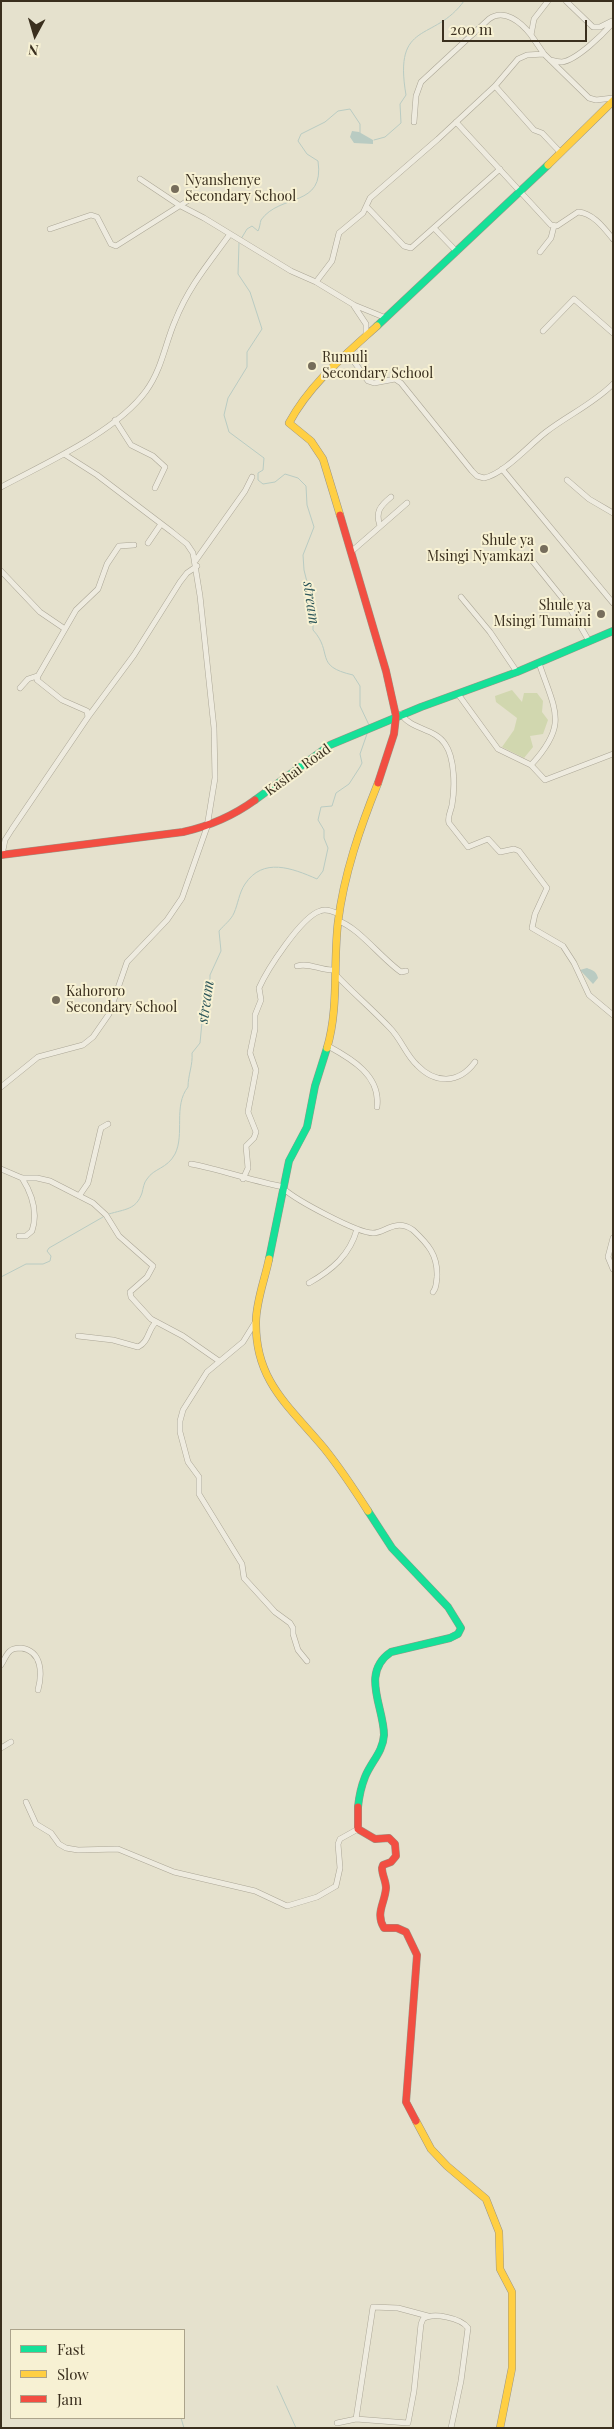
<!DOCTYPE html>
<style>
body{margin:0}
#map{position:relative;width:614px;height:2429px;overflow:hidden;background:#e5e1cd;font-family:"Playfair Display",serif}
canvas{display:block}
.frame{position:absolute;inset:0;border:2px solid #3a2f1e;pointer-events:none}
.legend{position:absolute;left:10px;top:2329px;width:175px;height:90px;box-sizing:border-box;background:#f7f1d3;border:1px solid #aba38b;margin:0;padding:6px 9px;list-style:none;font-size:15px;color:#3a2f1e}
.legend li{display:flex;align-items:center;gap:10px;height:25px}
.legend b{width:25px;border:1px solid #aba38b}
.north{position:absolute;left:10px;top:10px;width:50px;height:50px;-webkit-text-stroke:4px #f7f1d3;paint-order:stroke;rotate:186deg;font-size:14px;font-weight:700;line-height:20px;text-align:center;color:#3a2f1e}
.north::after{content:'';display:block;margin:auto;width:18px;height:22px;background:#3a2f1e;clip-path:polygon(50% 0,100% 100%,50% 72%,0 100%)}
.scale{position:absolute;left:442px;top:20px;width:145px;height:22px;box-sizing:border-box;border:2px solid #3a2f1e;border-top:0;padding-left:6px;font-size:15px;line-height:18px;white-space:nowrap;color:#3a2f1e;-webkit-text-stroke:4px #f7f1d3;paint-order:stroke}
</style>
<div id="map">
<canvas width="614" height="2429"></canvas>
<div class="frame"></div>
<ul class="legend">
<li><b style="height:6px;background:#16e098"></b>Fast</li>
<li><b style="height:6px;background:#ffcf43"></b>Slow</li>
<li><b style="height:6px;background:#f24e42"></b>Jam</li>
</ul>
<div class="north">N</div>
<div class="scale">200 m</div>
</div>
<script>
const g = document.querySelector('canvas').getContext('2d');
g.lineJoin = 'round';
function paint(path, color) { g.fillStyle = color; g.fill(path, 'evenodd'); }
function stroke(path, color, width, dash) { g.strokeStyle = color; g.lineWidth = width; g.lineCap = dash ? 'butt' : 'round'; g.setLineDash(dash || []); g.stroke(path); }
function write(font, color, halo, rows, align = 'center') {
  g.font = font + ' "Playfair Display",serif'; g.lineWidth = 4; g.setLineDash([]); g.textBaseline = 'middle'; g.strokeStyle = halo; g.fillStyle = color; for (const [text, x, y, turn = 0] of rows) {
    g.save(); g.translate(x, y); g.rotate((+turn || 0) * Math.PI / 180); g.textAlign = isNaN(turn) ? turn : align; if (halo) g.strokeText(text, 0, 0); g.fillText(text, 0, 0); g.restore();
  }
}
const green = new Path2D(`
 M512,690L522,702L524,693H537L543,701L542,712L548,720L543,734L530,736L533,747L524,758L502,747L514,730L517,718L496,702L495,696Z`);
const water = new Path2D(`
 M352,131L359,132L373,140V144L354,143L350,137Z
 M587,968C591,970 596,970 598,978L593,984L580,970Z`);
const stream = new Path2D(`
 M374,140L385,137L401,123L400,104L406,95C393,19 434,43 464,1
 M241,239L247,229L252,226L258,231C260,227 260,223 261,220C280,193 325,208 318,161L307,154L298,141L301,134L325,122L338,111L350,109L360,124V133
 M239,243L238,274L250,292L262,329L247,352V367L228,398L224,415L229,432L264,458L263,470L258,473V480L263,484L275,482L285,474L298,478L306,486L307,505L314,527L303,555L304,570L313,606V630C334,653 313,666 353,675L360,686V706L369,725
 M109,1214C125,1209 136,1210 142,1193C143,1189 144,1182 147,1179C154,1168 167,1169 175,1154C185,1134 173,1106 188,1087C188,1075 193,1065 192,1053L200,1043L202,1022L208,1004L210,986V975L221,951L219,931C224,925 231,920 234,913C238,904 239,893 245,884C263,857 292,868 317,879L323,871L328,848L324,838V830L318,820L321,807L332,806L336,793L349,784L360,767L362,763L360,754L368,731
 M1,1277L26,1264H43L50,1261L51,1256L47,1251L49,1248L103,1217
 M277,2386L296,2428
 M181,2418L184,2428`);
const street = new Path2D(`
 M548,1L534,19L531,35L544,54L589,98L596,100L613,98
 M566,1L593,27H600L612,21
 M550,60C554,61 558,62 562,62C577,60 603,34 613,23
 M495,86L534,130L542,133L560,152
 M414,122L416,96L421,82L489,19C504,8 521,22 531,35
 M456,122L551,225L557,226L578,212C593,213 604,228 613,239
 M140,179L179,205L204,218L291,271L316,282L354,305L386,318
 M367,207L404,246L411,248L500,169
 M434,228L457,252
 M50,229L91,215L97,217L111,244L116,246L192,198
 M540,252L551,238L554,226
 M316,282L332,261L339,233L363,213L370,198L438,139L495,86L518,59L527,55L544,54
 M354,306L366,324V336
 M543,331L574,299L613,333
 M347,352L368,381L374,383L395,379L401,383L472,471L477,476L484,478C504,474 529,445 546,432C568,415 593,404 613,384
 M115,420L131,445L153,456L165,467L155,488
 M502,469L613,603
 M567,480L589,499L613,513
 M1,487C46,463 116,432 146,391C162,369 165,344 175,321C189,286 209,263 230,234
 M380,526C375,512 380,506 391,497
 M148,543L161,524
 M352,551L407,503
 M530,558L568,605L589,641
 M196,560L245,491L252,477
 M1,571L40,612L65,629
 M461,597L490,632L517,672
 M20,688L28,679L37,676
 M458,694L498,749L531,765L545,780L613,754
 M401,714C411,730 435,728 445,744C455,758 455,788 452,805C451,811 447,817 449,823L468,847L488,839L500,852L514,849L519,851L547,888L535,914L532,928L563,946L574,963L589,995L613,1015
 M88,717L134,655L180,582L187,573L197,566
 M531,765C569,724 555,711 539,663
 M2,855L5,840L12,829L88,717L87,711L62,700L37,680L38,676L76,610L98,589L107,564L119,546L134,545
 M338,921C357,926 382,959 401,972L406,971
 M297,966C309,962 321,971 334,970
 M335,974C353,993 372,1009 390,1028C401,1039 406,1055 417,1065C435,1084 459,1084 475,1062
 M328,1046C352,1059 381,1076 377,1107
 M1,1087L38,1057L83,1045L93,1037L109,1014L127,962L167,920L182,898L207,827L215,778L214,728L200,596L193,553L187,544L172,532L97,475L64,454
 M191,1164C223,1170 252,1181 284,1187
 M1,1169L22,1178H37L50,1181L93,1203L106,1215L119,1236L153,1266L147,1277L130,1292L131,1297L151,1319L183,1336L219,1361
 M243,1179L248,1168L246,1146L254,1138L256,1132L248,1112L256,1070L250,1053L255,1029V1015L261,1000L259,988C267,970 301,917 320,911C327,908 333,912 339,914
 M284,1189C296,1200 357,1233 373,1233C385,1233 395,1218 413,1230C428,1244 438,1255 437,1277C436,1283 437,1287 433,1292
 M79,1196L88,1183L101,1128L108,1124
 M19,1236H26L32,1231C38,1213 32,1194 22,1178
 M613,1238L608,1257L613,1269
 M309,1283C332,1270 350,1255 357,1229
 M256,1321L243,1342L207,1372L183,1410L180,1421V1432L188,1462L199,1477V1494L242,1564L244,1578L275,1612L290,1623L293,1628V1634L298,1650L307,1661
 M78,1336L113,1340L138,1347C149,1342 148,1329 156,1322
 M1,1665C4,1661 6,1654 10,1651C13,1648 17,1648 21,1648C43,1651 42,1675 38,1690
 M1,1748L11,1742
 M26,1802L36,1824L51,1833L59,1844L66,1848L78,1850L118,1849L174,1872L255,1891L287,1906L317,1897L336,1886L340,1868L338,1844L340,1839L358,1829
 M356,2419L373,2307L398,2308L428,2316
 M337,2423L356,2419L408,2423L414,2391L421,2324L423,2319C433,2312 461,2318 468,2328L461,2381L451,2428`);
const fast = new Path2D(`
 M377,326L548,165
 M255,800L330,745L421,707L517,672L613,631
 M269,1259L289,1161L307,1127L315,1086L327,1048
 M358,1807C359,1797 361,1787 365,1777C371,1762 383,1752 384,1735C384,1707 360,1673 391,1652L450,1638L458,1634L461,1628L448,1607L392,1548L368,1511`);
const slow = new Path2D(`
 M548,165L613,101
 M340,515L323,459L311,441L289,423C310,384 344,356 377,326
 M327,1048C339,1008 333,964 338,922C344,874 360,828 378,783
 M269,1259C265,1279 256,1301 256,1322C255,1381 289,1406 324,1448C340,1468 354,1489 368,1511
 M416,2121L431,2149L447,2166L486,2199L499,2232L500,2269L512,2292V2368L500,2428`);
const jam = new Path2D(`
 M340,515L386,671L396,716L394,734L378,783
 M1,855L183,832C210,826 233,816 255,800
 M358,1807V1829L375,1839L389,1838L395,1844L396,1856L391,1862L383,1865L382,1868C382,1875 386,1881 386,1888C385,1903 375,1913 384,1928H397L406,1932L417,1955L406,2102L416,2121`);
const markers = [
 [175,189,5,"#766d5b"],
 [312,366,5,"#766d5b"],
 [544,549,5,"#766d5b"],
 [601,614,5,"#766d5b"],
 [56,1000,5,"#766d5b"]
];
const poiNames = [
 ["Nyanshenye",185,181],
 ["Secondary School",185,197],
 ["Rumuli",322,358],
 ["Secondary School",322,374],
 ["Shule ya",534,541,"right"],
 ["Msingi Nyamkazi",534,557,"right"],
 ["Shule ya",591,606,"right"],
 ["Msingi Tumaini",591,622,"right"],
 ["Kahororo",66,992],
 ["Secondary School",66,1008]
];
const streetNames = [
 ["Kashai Road",298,770,-36]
];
const waterNames = [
 ["stream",311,603,82],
 ["stream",206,1002,-82]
];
paint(green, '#d1d7af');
paint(water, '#b9cbc2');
stroke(stream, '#b9cbc2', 1);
stroke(street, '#aba696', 6);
stroke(fast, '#9a9586', 8);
stroke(slow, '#9a9586', 8);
stroke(jam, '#9a9586', 8);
stroke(street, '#eeebdf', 5);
stroke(fast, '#16e098', 7);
stroke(slow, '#ffcf43', 7);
stroke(jam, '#f24e42', 7);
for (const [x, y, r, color] of markers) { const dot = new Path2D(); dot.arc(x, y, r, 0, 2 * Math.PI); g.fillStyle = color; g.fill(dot); stroke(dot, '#f7f1d3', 2); }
write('14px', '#3a2f1e', '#f7f1d3', poiNames, 'left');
write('14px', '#3a2f1e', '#f7f1d3', streetNames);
write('italic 15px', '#2d575a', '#f7f1d3', waterNames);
</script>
